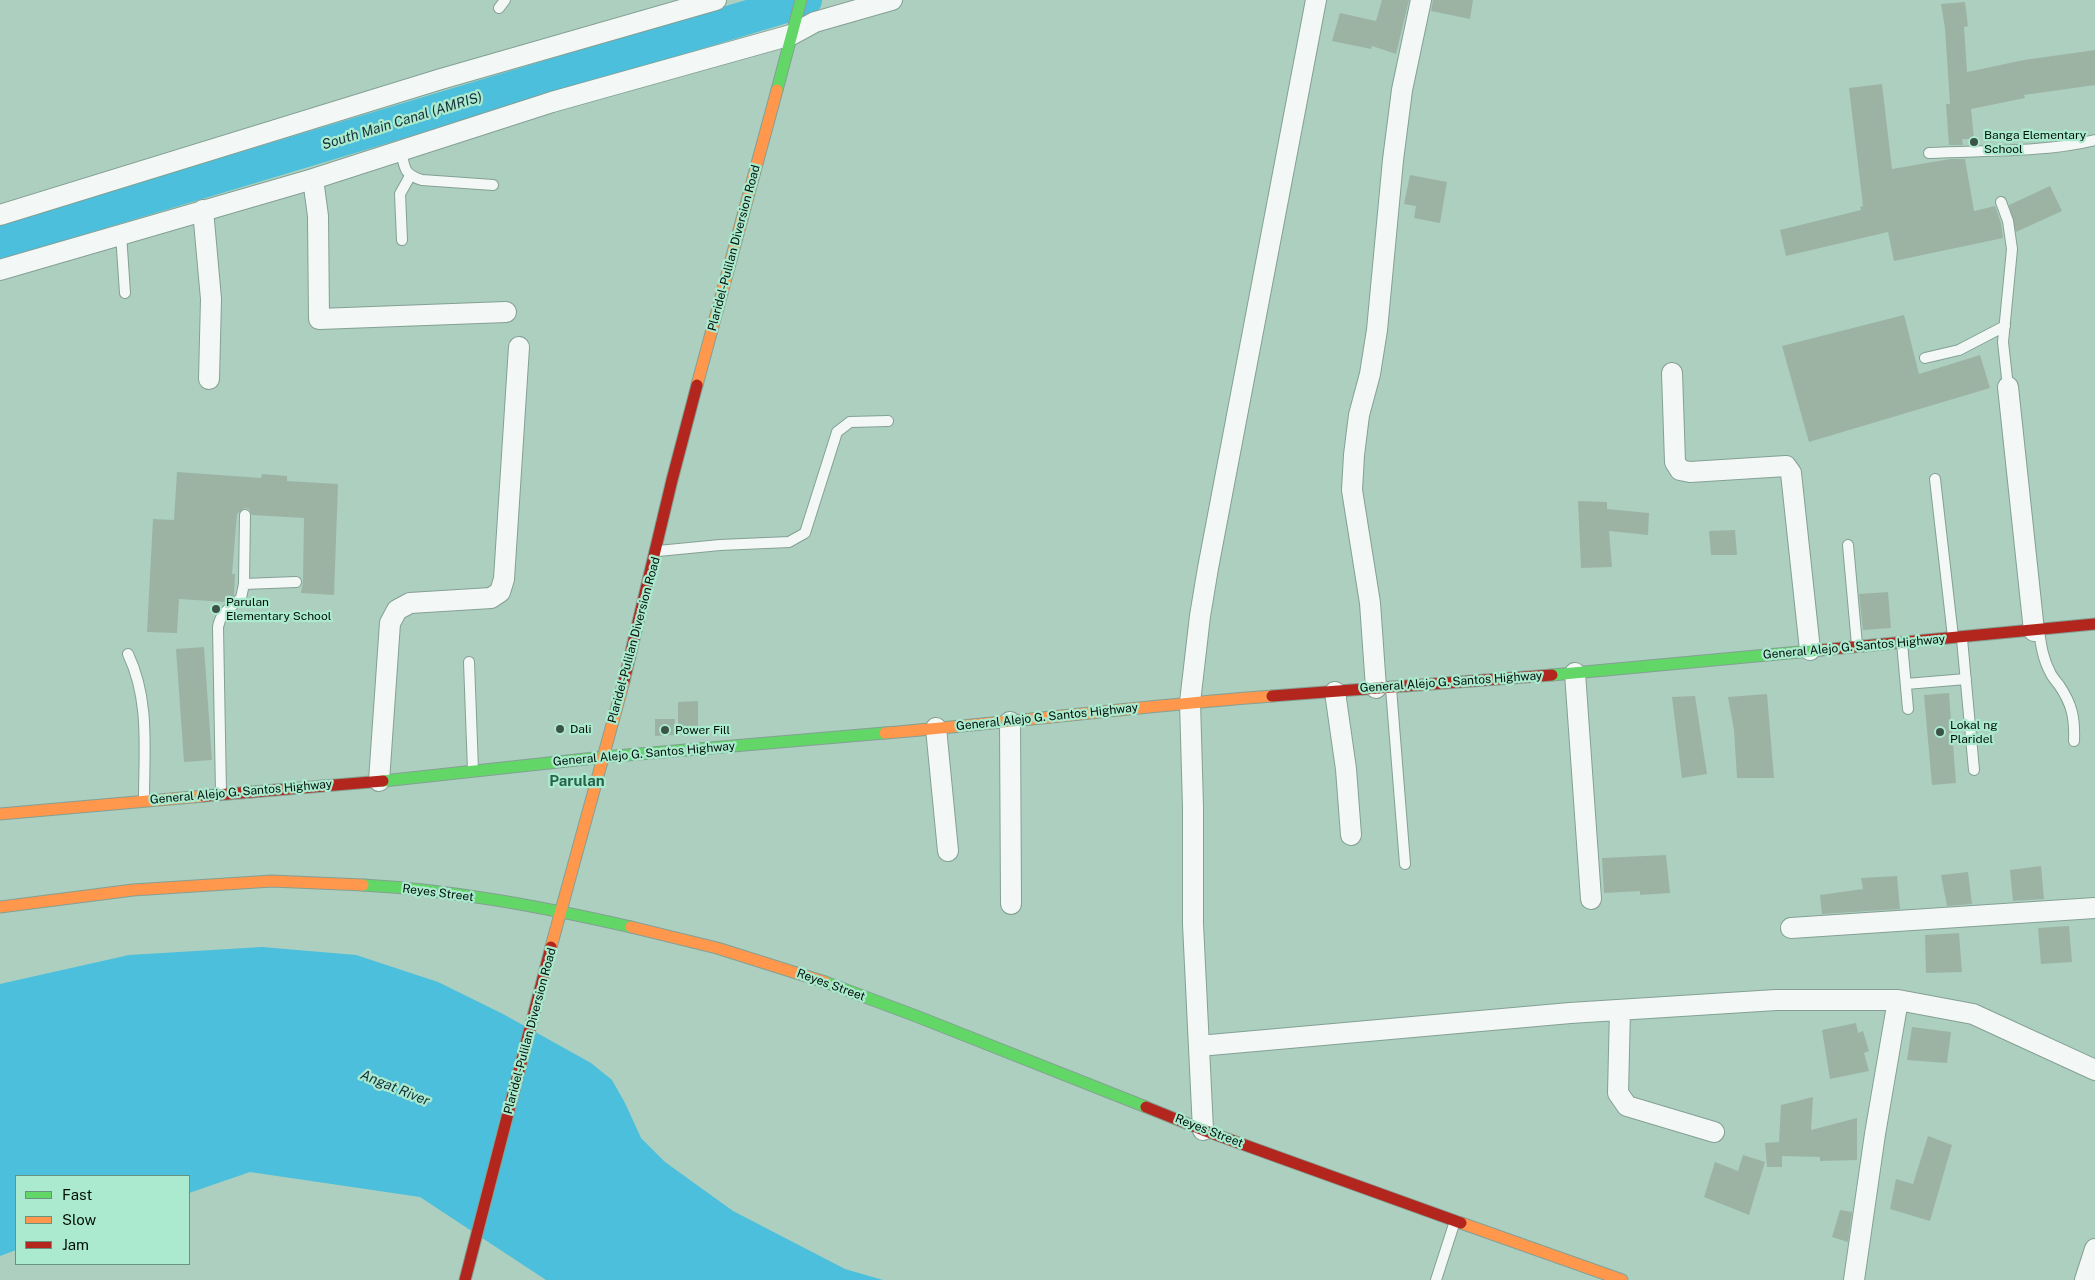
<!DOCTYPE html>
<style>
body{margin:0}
#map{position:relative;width:2095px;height:1280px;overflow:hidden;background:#accfc0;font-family:"Public Sans",sans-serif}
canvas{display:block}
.legend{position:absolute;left:15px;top:1175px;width:175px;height:90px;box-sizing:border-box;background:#abeace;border:1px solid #67937f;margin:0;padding:6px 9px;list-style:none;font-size:15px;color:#001008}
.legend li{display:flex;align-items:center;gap:10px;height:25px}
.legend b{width:25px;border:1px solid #67937f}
</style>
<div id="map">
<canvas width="2095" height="1280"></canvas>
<ul class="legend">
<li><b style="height:6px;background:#63d668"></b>Fast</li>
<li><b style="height:6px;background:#ff974d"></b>Slow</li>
<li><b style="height:6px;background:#b3261e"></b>Jam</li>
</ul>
</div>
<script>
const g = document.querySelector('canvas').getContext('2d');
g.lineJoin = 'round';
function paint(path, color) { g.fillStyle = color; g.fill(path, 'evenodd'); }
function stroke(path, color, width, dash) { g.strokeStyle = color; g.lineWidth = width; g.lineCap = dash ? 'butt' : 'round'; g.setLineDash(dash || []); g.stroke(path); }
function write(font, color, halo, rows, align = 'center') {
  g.font = font + ' "Public Sans",sans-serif'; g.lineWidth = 4.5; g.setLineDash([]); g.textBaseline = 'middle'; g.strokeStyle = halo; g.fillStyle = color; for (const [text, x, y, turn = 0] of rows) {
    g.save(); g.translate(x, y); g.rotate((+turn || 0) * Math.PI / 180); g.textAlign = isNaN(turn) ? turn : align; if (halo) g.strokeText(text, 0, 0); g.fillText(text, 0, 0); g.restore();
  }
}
const water = new Path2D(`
 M262,947L356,955L438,982L503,1014L591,1063L612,1080L625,1103L641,1138L665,1162L733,1211L845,1269L883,1280H546L420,1197L250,1172L189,1193V1176H16V1250L0,1256V984L129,955Z`);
const river = new Path2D(`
 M0,242L805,0`);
const building = new Path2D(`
 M1382,0H1409L1396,54L1372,46L1371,49L1332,41L1340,13L1376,21Z
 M1433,0H1473L1470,19L1431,11Z
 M1965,2L1968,26L1964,27L1967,72L2024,60L2095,50V85L2024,95L2025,98L1971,109L1974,139H1962L1963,145H1949L1946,104H1950L1945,28L1941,4Z
 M1882,84L1892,169L1950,159H1965L1974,211L1995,206L2001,223L2003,238L1894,261L1888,232L1786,256L1780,230L1861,210L1860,207L1863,206L1849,88Z
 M1410,175L1447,182L1440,223L1414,218L1416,206L1404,204Z
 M2050,186L2062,211L2016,232L2009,205Z
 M1904,315L1919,374L1980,355L1990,388L1809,442L1782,346Z
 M177,472L261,478L262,474L287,476V481L338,484L334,595L301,593L303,582L304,518L252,515L249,509L245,508L237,514L232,574H235L234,596L226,602L179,599L177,633L147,632L153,519L174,520Z
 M1578,501L1607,502V509L1649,513L1648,535L1609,531L1612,567L1581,568Z
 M1735,530L1737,555H1711L1709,531Z
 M1888,592L1891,628L1863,630L1859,594Z
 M204,647L212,760L184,762L176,649Z
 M1949,693L1956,783L1932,785L1924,695Z
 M1767,694L1774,778H1737L1734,730L1728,697Z
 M1695,696L1707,774L1682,778L1672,697Z
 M698,701V729L678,730V702Z
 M655,719H675L674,735L655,736Z
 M1666,855L1670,893L1640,895V891L1604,893L1602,858Z
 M2041,866L2044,899L2013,901L2010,870Z
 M1968,872L1972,904L1947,906L1941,875Z
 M1897,876L1900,909L1822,914L1820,895L1863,889L1861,878Z
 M2069,926L2072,962L2041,964L2038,928Z
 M1959,933L1962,972L1926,973L1925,935Z
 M1856,1023L1858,1033L1863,1031L1869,1051L1864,1053L1869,1071L1830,1079L1822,1030Z
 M1912,1027L1951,1032L1947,1063L1907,1060Z
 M1813,1097L1811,1130L1857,1118V1160L1820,1161V1157L1782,1156V1167H1767L1765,1143L1779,1142L1781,1105Z
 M1928,1136L1952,1145L1930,1221L1890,1209L1896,1179L1913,1184Z
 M1743,1155L1765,1162L1749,1215L1704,1197L1715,1162L1738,1171Z
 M1840,1210L1852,1212L1848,1242L1832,1237Z`);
const lane = new Path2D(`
 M499,8L505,0
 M401,151C405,168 403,174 422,180L493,185
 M1929,153C1984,150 2041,153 2095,140
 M2001,202L2008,221L2012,249L2003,342L2008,387
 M121,234L125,293
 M402,240L400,194L410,176
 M1925,358L1959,350L2005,326
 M1935,479L1953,637
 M1848,545L1857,645
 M658,551L720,545L789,542L805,533L837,432L850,422L888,421
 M244,584L245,515
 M2039,631C2041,645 2043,659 2050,672C2052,677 2056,681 2059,685C2072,704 2075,718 2074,741
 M1962,639L1974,770
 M1902,643L1908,709
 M128,654C150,700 144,750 144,800
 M469,662L473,770
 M1906,684L1966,679
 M1391,688L1405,864
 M221,792L218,627C221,611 230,609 241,598L244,584L296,582
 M1436,1280L1455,1221`);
const street = new Path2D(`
 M313,179L318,216L319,319L506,312
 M203,210L211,299L209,379
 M0,215L441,79L716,0
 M0,270L313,179L552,102L791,35L815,22L892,0
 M1672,373L1675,462L1680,470L1690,472L1786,466L1791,473L1810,650
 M2008,387L2034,631
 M1575,673L1591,899
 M1376,688L1370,603L1352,490L1354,455L1359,415L1370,374L1377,330L1393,160L1402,90L1421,0
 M1335,692L1346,769L1351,835
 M1010,722L1011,904
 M936,728L948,851
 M379,781L390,623L397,610L410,603L491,598L500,592L504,579L519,347
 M1791,928L2095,908
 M1620,1010L1618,1093L1627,1106L1714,1132
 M1199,1046L1570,1013L1776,1000H1898
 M1203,1130L1193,924V807L1190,702L1200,616L1208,568L1316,0
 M1854,1280L1875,1134L1898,1000L1973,1014L2095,1070
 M2085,1280L2095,1249`);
const fast = new Path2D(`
 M777,90L801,0
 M1552,675L1821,650
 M383,781L604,757L885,733
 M363,885C454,890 543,907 631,927
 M825,982L916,1016L1146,1107`);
const slow = new Path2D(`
 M697,385L777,90
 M885,733C1014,722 1143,706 1272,696
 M0,814L204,796
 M0,907L133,890L272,881L363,885
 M631,927L717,948L825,982
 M551,947L624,681
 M1461,1223L1622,1280`);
const jam = new Path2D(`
 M1821,650L2095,624
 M624,681L672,480L697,385
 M1272,696L1552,675
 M204,796L383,781
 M1146,1107L1203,1130L1461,1223
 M465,1280L551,947`);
const markers = [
 [1974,142,5,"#3c5348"],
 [216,609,5,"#3c5348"],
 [560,729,5,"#3c5348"],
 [665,730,5,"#3c5348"],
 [1940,732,5,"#3c5348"]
];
const poiNames = [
 ["Banga Elementary",1984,135],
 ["School",1984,149],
 ["Parulan",226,602],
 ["Elementary School",226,616],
 ["Lokal ng",1950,725],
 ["Plaridel",1950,739],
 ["Dali",570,729],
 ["Power Fill",675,730]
];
const streetNames = [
 ["Plaridel-Pulilan Diversion Road",734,248,-75],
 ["Plaridel-Pulilan Diversion Road",634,640,-75],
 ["General Alejo G. Santos Highway",1854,647,-5],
 ["General Alejo G. Santos Highway",1451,682,-4],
 ["General Alejo G. Santos Highway",1047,717,-6],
 ["General Alejo G. Santos Highway",644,754,-5],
 ["General Alejo G. Santos Highway",241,792,-5],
 ["Reyes Street",438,893,7],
 ["Reyes Street",831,985,20],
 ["Plaridel-Pulilan Diversion Road",530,1031,-75],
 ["Reyes Street",1209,1131,21]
];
const waterNames = [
 ["South Main Canal (AMRIS)",402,121,-17],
 ["Angat River",395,1088,22]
];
const quarterNames = [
 ["Parulan",577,781]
];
paint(water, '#4bbfdb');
stroke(river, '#4bbfdb', 34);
paint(building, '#9cb3a4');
stroke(lane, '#84a094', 12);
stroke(street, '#84a094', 22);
stroke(fast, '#84a094', 13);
stroke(slow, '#84a094', 13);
stroke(jam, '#84a094', 13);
stroke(lane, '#f3f8f6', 10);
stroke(street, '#f3f8f6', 20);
stroke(fast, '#63d668', 11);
stroke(slow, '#ff974d', 11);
stroke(jam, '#b3261e', 11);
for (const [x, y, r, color] of markers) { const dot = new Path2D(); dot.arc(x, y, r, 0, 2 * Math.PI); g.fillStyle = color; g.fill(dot); stroke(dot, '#abeace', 2); }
write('12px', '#001008', '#abeace', poiNames, 'left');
write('12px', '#001008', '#abeace', streetNames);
write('italic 14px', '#14303b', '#abeace', waterNames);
write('bold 15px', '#25634c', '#abeace', quarterNames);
</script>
